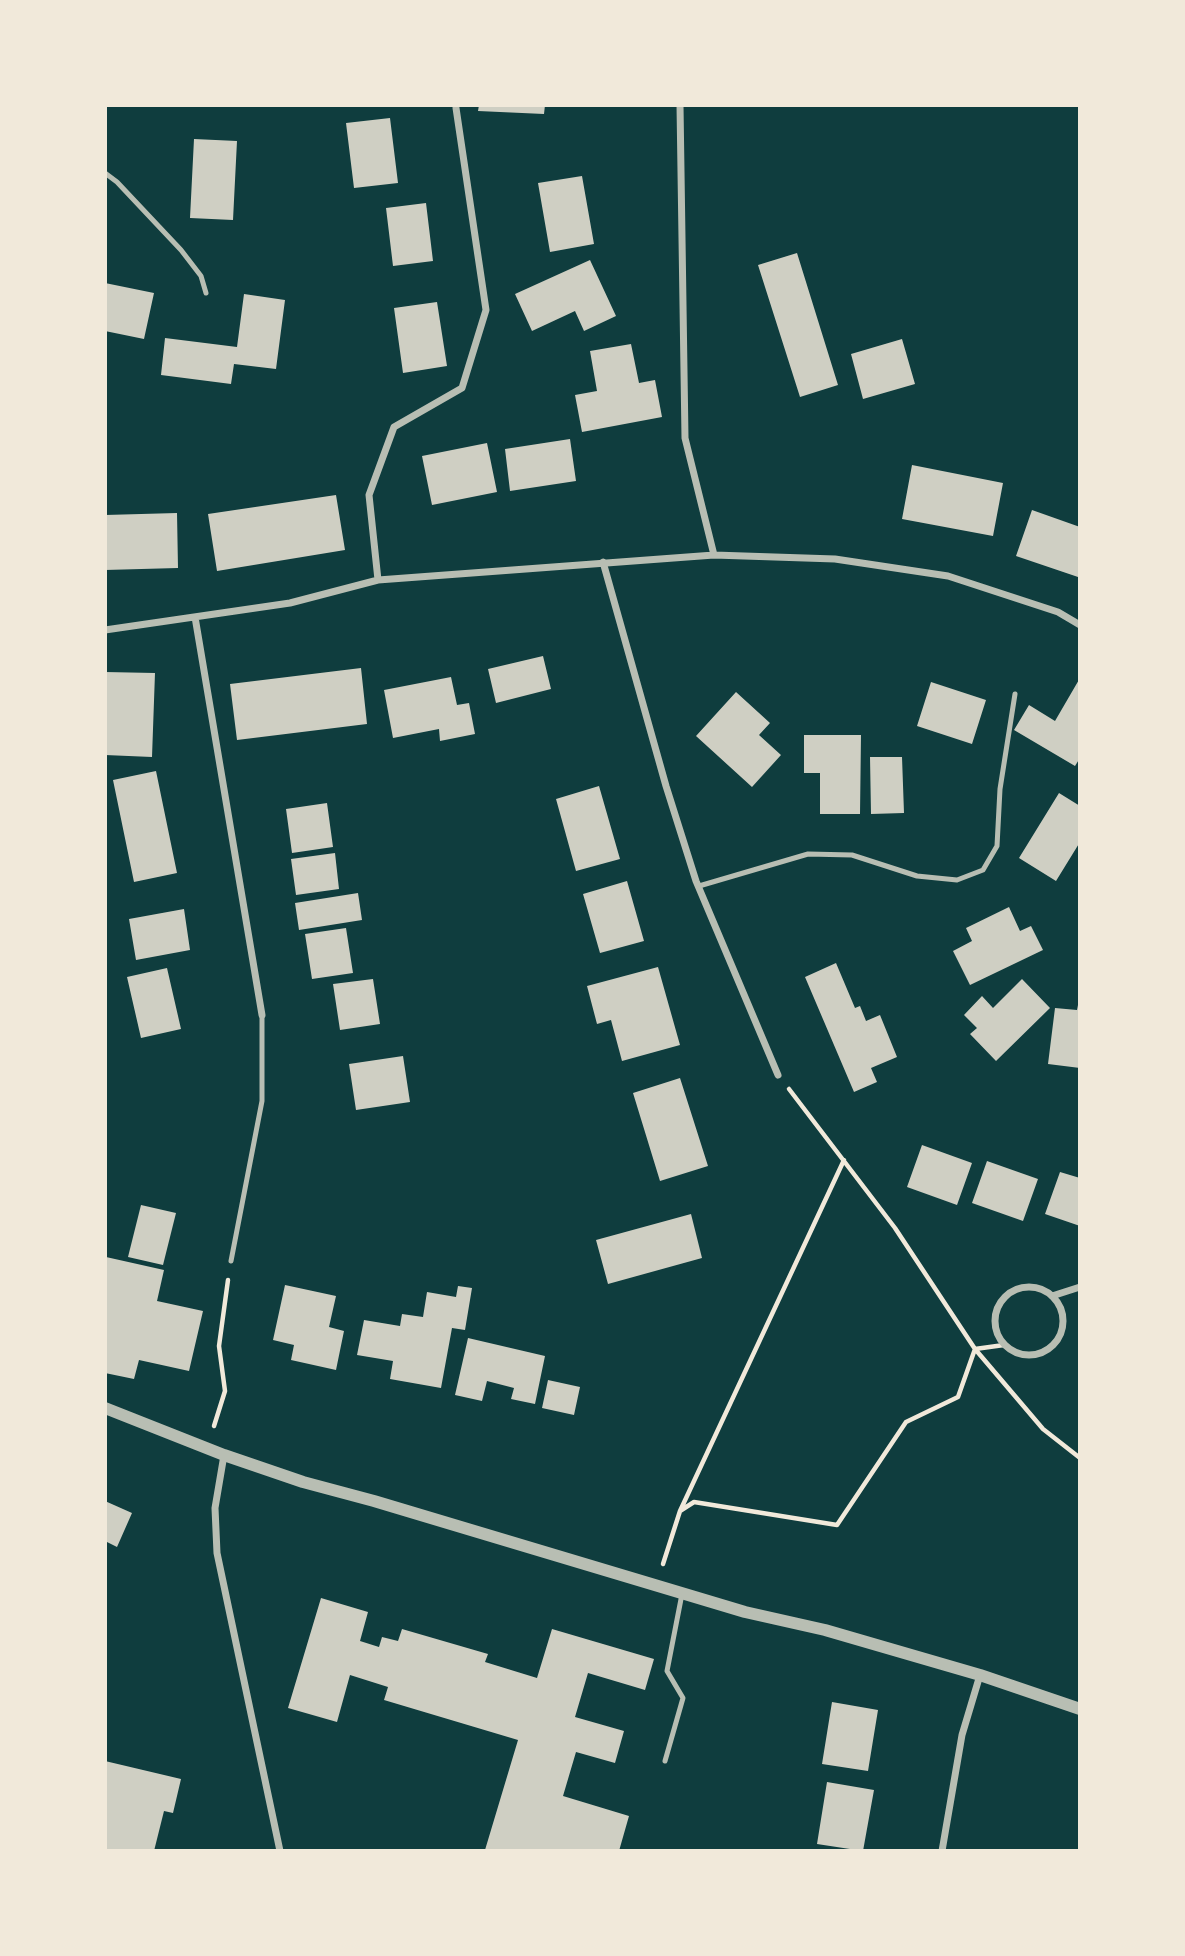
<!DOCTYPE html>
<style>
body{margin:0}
#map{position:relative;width:1185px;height:1956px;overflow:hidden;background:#0f3d3e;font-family:"PT Sans Narrow",sans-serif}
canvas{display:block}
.frame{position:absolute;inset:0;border:107px solid #f1e9da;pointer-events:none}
</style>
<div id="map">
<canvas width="1185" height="1956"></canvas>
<div class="frame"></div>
</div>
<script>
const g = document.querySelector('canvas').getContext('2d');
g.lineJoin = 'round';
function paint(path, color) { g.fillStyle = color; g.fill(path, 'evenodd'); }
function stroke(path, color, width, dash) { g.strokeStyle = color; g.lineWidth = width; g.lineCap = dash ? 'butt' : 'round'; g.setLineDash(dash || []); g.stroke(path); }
const building = new Path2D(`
 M479,105H545L544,114L478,111Z
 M390,118L398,183L354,188L346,123Z
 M194,139L237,141L233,220L190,218Z
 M582,176L594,244L550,252L538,183Z
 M426,203L433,261L393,266L386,208Z
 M797,253L838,385L800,397L758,265Z
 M590,260L616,316L584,331L575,311L532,331L515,294Z
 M105,283L154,293L144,339L105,331Z
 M244,294L285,300L276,369L234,364L231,384L161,375L165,338L237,347Z
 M437,302L447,366L403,373L394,308Z
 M902,339L915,384L863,399L851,354Z
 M631,344L639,383L655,380L662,417L582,432L575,395L597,391L590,351Z
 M570,439L576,481L510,491L505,449Z
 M487,443L497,492L432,505L422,456Z
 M912,465L1003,483L993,536L902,519Z
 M336,495L345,550L217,571L208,514Z
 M1032,510L1080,527L1078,577L1016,556Z
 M177,513L178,568L105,570V515Z
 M543,656L551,689L496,703L488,669Z
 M361,668L367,724L237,740L230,684Z
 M105,672L155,673L152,757L105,755Z
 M451,677L457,705L469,703L475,734L440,741L439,729L393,738L384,690Z
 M1080,678V758L1075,766L1014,730L1029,705L1055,721Z
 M931,682L986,700L972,744L917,726Z
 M736,692L770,723L759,735L781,755L752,787L696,736Z
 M804,735H861L860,814H820V773H804Z
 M870,757H902L904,813L871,814Z
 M156,771L177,873L134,882L113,780Z
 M599,786L620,859L576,871L556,799Z
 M1059,793L1080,806V842L1056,881L1019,858Z
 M327,803L333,847L292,853L286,809Z
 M335,853L339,889L296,895L291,859Z
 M627,881L644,941L600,953L583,894Z
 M358,893L362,920L299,930L295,903Z
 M1009,907L1020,931L1031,926L1043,950L970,985L953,951L972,941L966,928Z
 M184,909L190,950L136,960L129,919Z
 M346,928L353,973L312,979L305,934Z
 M836,963L855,1008L860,1006L866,1021L880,1015L897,1057L871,1068L877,1082L854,1092L805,977Z
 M658,967L680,1045L622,1061L611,1020L597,1024L587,986Z
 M167,968L181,1029L141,1038L127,977Z
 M373,979L380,1024L340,1030L333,984Z
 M1022,979L1050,1008L996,1061L970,1034L977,1028L964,1015L982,996L993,1008Z
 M1078,1005H1080V1068L1048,1064L1055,1008L1077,1010Z
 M403,1056L410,1102L356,1110L349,1064Z
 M680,1078L708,1166L660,1181L633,1093Z
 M922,1145L972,1163L957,1205L907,1187Z
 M987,1161L1038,1179L1023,1221L972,1203Z
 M1060,1172L1080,1178V1226L1045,1214Z
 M141,1205L176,1213L163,1265L128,1257Z
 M691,1214L702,1258L608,1284L596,1240Z
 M106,1257L164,1270L157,1301L203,1311L189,1371L139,1360L134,1379L105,1373Z
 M285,1285L336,1296L329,1327L344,1331L336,1370L291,1360L294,1345L273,1340Z
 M458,1286L472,1288L465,1330L452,1328L441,1388L390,1379L393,1361L357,1355L364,1320L400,1326L402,1314L423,1317L427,1292L456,1297Z
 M468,1338L545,1356L535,1404L511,1399L514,1388L487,1381L482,1401L455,1395Z
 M548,1380L580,1387L574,1415L542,1408Z
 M105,1501L132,1513L117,1547L105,1541Z
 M321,1598L368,1612L360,1641L379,1647L382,1637L398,1641L402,1629L488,1654L485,1662L537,1678L552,1629L654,1659L645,1690L588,1673L575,1717L624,1731L615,1763L576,1752L563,1796L629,1816L619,1851L485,1850L518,1740L384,1700L388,1687L350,1675L337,1722L288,1708Z
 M832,1702L878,1710L868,1771L822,1764Z
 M105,1761L181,1779L173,1813L164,1811L154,1851H105Z
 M827,1782L874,1790L863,1851L817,1844Z`);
const path = new Path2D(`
 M789,1089L895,1228L975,1349L1043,1429L1080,1458
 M214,1426L225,1391L219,1346L228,1280
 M680,1511L844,1160
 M663,1564L680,1511L694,1502L837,1525L906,1422L958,1397L975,1349L1004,1345`);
const service = new Path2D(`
 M105,173L117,182L181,250L201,276L206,293
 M699,886L808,854L852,855L917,876L957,880L983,870L997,846L1000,789L1015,694
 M231,1261L262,1101V1015
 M665,1761L683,1698L667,1671L682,1594`);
const minor = new Path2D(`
 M680,105L685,438L714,555
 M603,562L666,786L696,881L778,1075
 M378,580L369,495L394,427L462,388L486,310L456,108
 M195,617L262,1015
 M105,630L290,603L378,580L714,555L835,559L948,576L1058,612L1080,625
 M995 1321a34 34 0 1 1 68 0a34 34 0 1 1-68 0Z
 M1052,1296L1080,1287
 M224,1455L215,1508L217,1553L280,1851
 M942,1851L962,1735L980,1675`);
const tertiary = new Path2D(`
 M105,1408L224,1455L303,1482L374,1501L745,1612L825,1630L980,1675L1080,1709`);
paint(building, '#cfcfc3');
stroke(path, '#f1e9da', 4.5);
stroke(service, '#b8beb3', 5);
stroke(minor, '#b8beb3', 7);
stroke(tertiary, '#b8beb3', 12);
</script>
